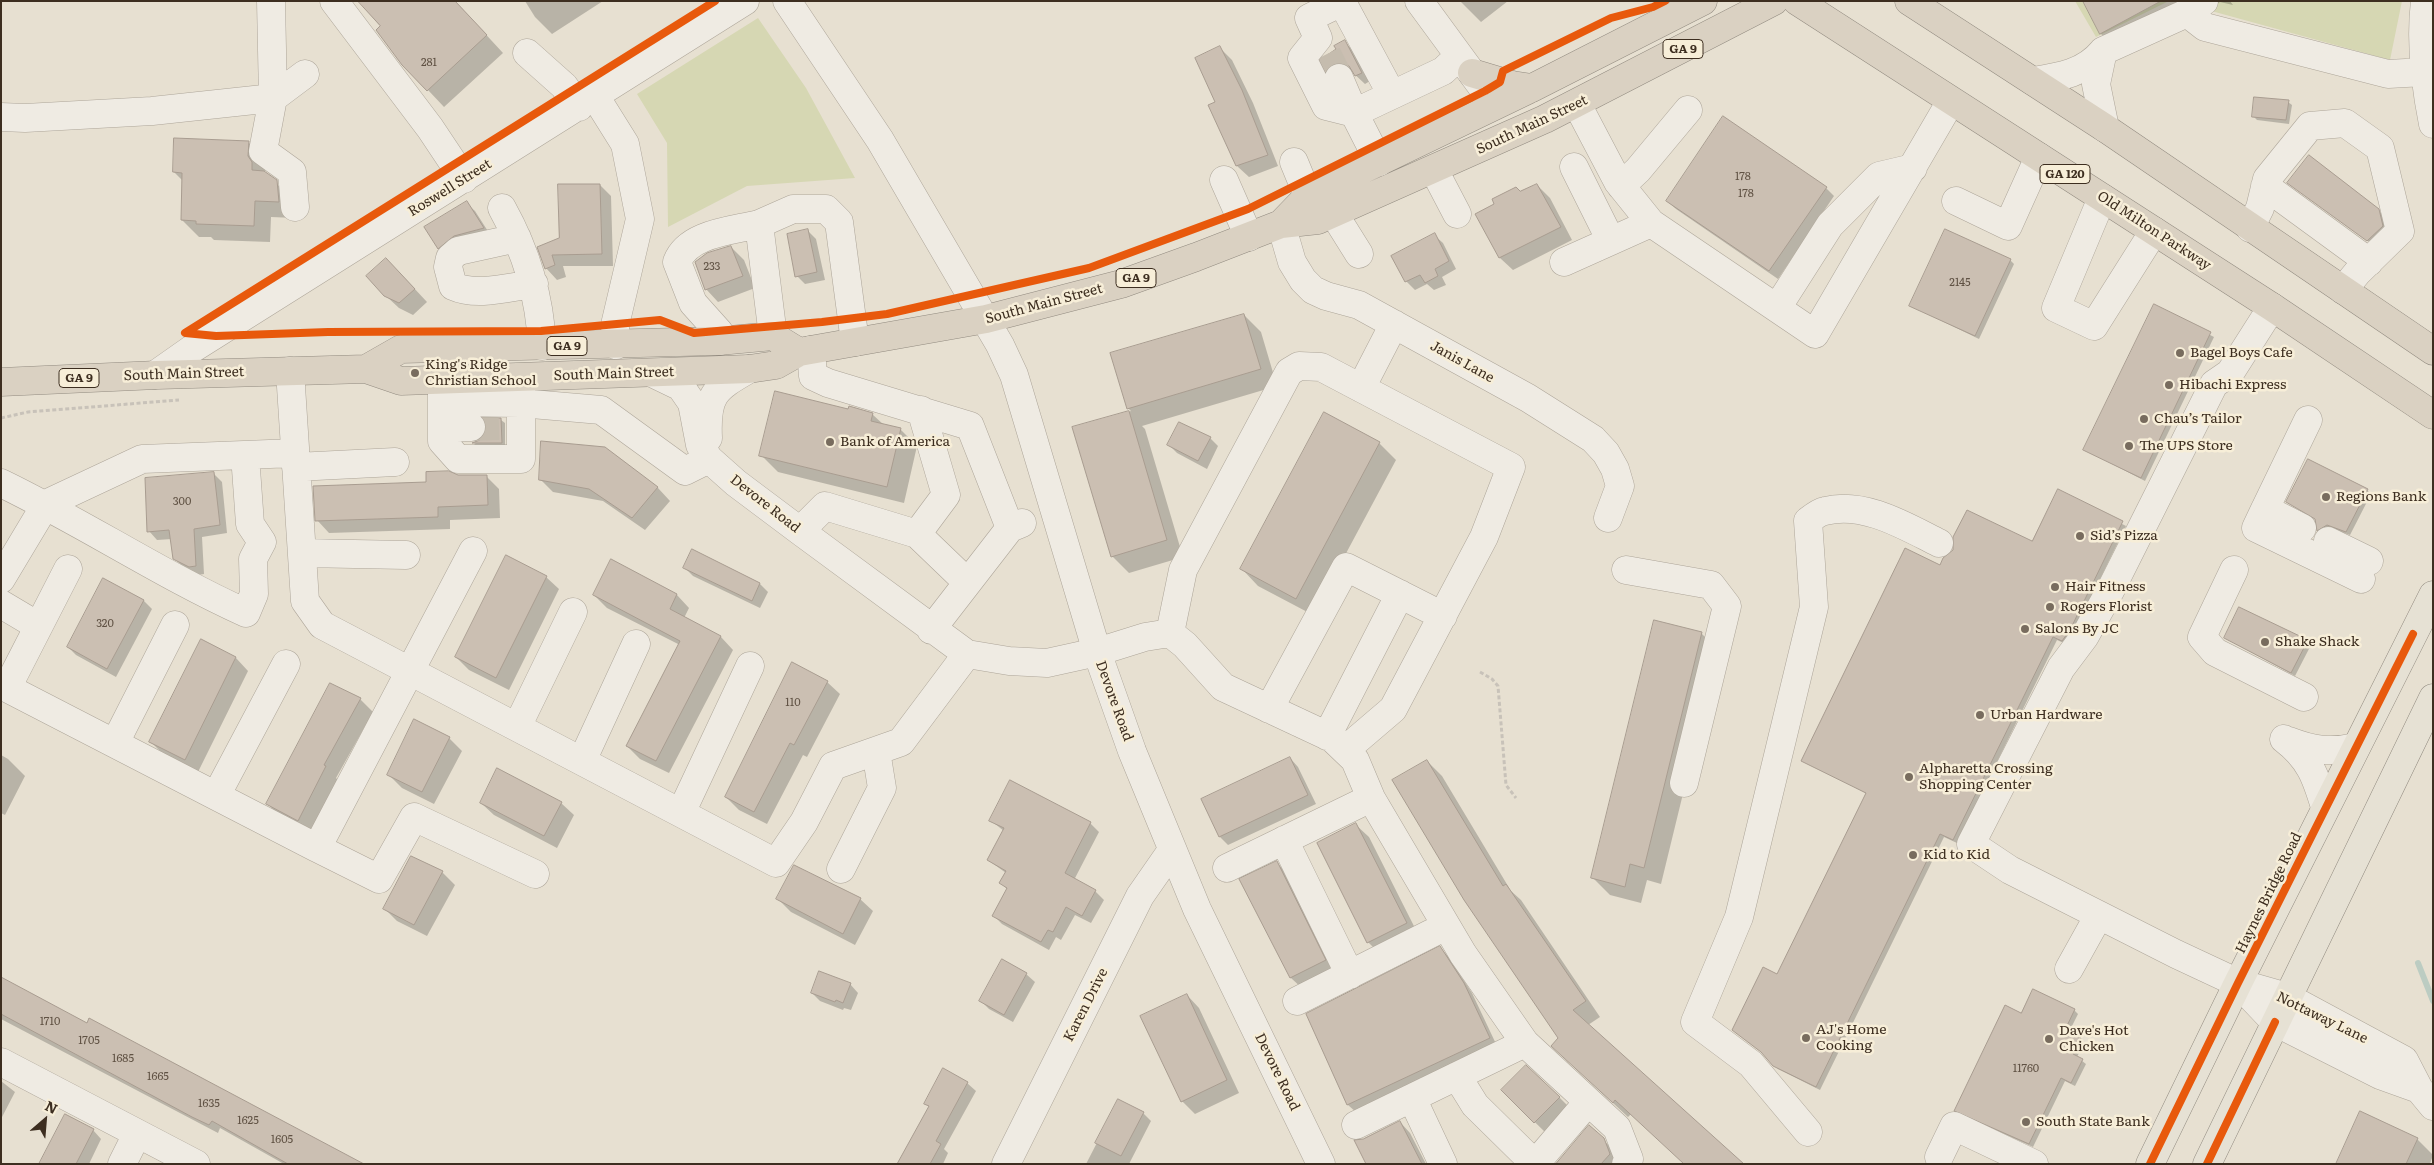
<!DOCTYPE html>
<meta charset="utf-8">
<style>
body{margin:0}
#map{position:relative;width:2434px;height:1165px;overflow:hidden;background:#e7e0d1;font-family:Literata,serif}
canvas{display:block}
.frame{position:absolute;inset:0;border:2px solid #3d2e20;pointer-events:none}
.north{position:absolute;left:20px;top:1095px;width:50px;height:50px;-webkit-text-stroke:4px #f7eed8;paint-order:stroke;rotate:27deg;font-size:14px;font-weight:700;line-height:20px;text-align:center;color:#3d2e20}
.north::after{content:'';display:block;margin:auto;width:18px;height:22px;background:#3d2e20;clip-path:polygon(50% 0,100% 100%,50% 72%,0 100%)}
</style>
<div id="map">
<canvas width="2434" height="1165"></canvas>
<div class="frame"></div>
<div class="north">N</div>
</div>
<script>
const g = document.querySelector('canvas').getContext('2d');
g.lineJoin = 'round';
function paint(path, color) { g.fillStyle = color; g.fill(path, 'evenodd'); }
function stroke(path, color, width, dash) { g.strokeStyle = color; g.lineWidth = width; g.lineCap = dash ? 'butt' : 'round'; g.setLineDash(dash || []); g.stroke(path); }
function write(font, color, halo, rows, align = 'center') {
  g.font = font + ' Literata,serif'; g.lineWidth = 5; g.setLineDash([]); g.textBaseline = 'middle'; g.strokeStyle = halo; g.fillStyle = color; for (const [text, x, y, turn = 0] of rows) {
    g.save(); g.translate(x, y); g.rotate((+turn || 0) * Math.PI / 180); g.textAlign = isNaN(turn) ? turn : align; if (halo) g.strokeText(text, 0, 0); g.fillText(text, 0, 0); g.restore();
  }
}
const green = new Path2D(`
 M2075,1H2169L2096,37Z
 M2175,1H2402L2390,60Z
 M758,18L806,88L855,178L747,186L668,227L667,143L637,94Z`);
const shadow = new Path2D(`
 M455,1L503,53L444,107L428,90L382,26Z
 M525,1H603L552,34L535,17Z
 M1460,1H1508L1481,22Z
 M2084,1H2230L2233,5L2220,2L2118,50L2101,34Z
 M1344,42L1353,50L1370,81L1365,84L1350,70L1335,78L1327,70L1322,60L1338,50Z
 M1220,48L1232,60L1253,103L1278,166L1249,177L1237,166L1216,103Z
 M2288,102L2292,105L2289,124L2257,120L2253,116Z
 M248,142L265,159V173L293,199L295,218L271,217L270,242L214,240L211,237H199L182,220L183,181L174,172Z
 M600,185L611,196L613,266H563L566,277L557,280L546,268L539,247L560,239Z
 M1537,185L1550,198L1572,240L1513,270L1500,258L1477,215Z
 M2292,186L2378,210L2382,214L2386,230L2372,244Z
 M1826,188L1834,196L1778,279L1676,209L1667,201Z
 M466,203L475,211L491,236L447,257L439,248L426,228Z
 M808,231L816,239L825,280L805,284L797,276Z
 M1434,235L1443,243L1456,269L1442,277L1446,285L1434,290L1427,284L1415,290L1406,281L1392,256Z
 M731,247L744,260L755,288L718,302L706,289Z
 M2010,260L2014,264L1979,339L1911,306Z
 M399,272L427,302L413,315L399,308L385,295Z
 M2154,306L2214,337L2145,481L2085,450Z
 M1244,315L1261,332L1277,386L1142,426L1145,429L1183,557L1129,573L1112,556L1074,428L1131,411L1128,408Z
 M849,410L872,414L884,425L901,430L917,446L904,503L778,472L761,455Z
 M501,420L505,423V447H477L474,444L480,441Z
 M1210,438L1218,446L1207,469L1177,453L1169,445Z
 M1379,443L1396,460L1313,615L1258,586L1242,569Z
 M604,448L658,488L670,501L645,530L603,501L553,492L540,479Z
 M214,474L222,482L227,533L202,537L204,574L198,575L183,567L174,558L172,539L157,540L149,531Z
 M458,476H486L499,489L500,518L450,520V529L329,533L317,520Z
 M2367,490L2371,494L2350,535L2332,529L2322,534L2318,530L2316,520L2288,502Z
 M2058,491L2126,526L2073,634L2066,644L2057,640L1957,843L1944,837L1820,1090L1778,1069L1774,1065L1778,976L1867,794L1803,760L1940,566L2033,543Z
 M693,551L760,584L768,592L760,608L693,576L685,568Z
 M612,561L677,595L689,608L684,618L721,637L733,650L669,773L640,759L627,746L680,645L607,608L594,595Z
 M546,577L559,589L509,690L469,670L456,657Z
 M104,580L144,601L152,609L116,677L76,655L68,647Z
 M1701,633L1718,650L1661,884L1647,880L1641,903L1610,895L1593,878Z
 M2225,638L2307,642L2311,645L2295,676Z
 M236,658L248,671L198,772L164,755L151,742Z
 M827,682L840,694L807,757L803,755L767,824L739,810L726,797Z
 M360,699L373,712L336,778L338,780L311,833L280,817L268,804Z
 M449,738L462,751L434,804L402,788L389,775Z
 M1,755L8,759L25,776L5,815L1,813Z
 M1290,758L1298,767L1316,804L1228,845L1220,837L1203,800Z
 M1427,761L1442,776L1511,891L1521,900L1600,1017L1588,1025L1631,1114L1628,1117L1568,1061L1560,1038Z
 M481,803H561L574,815L557,848L494,815Z
 M990,820L1090,823L1099,832L1074,880L1095,891L1104,900L1091,923L1075,915L1061,940L1056,937L1049,950L1002,924L994,916L1008,890L1001,883L1006,873L988,860L1004,831Z
 M1356,825L1369,837L1419,936L1381,955L1368,942Z
 M1277,863L1289,875L1337,973L1304,990L1291,978L1241,880Z
 M442,872L455,885L427,936L397,921L384,908Z
 M778,899H860L873,911L855,945L791,912Z
 M1440,948L1448,956L1472,993L1497,1046L1357,1113L1348,1105L1308,1014Z
 M1026,974L1035,982L1013,1022L989,1009L981,1001Z
 M1,978L87,1025L362,1164H284L220,1128L218,1133L1,1019Z
 M850,984L858,993L851,1010L844,1008L843,1010L820,1001L812,993Z
 M1187,995L1199,1008L1239,1093L1195,1114L1182,1101Z
 M2074,1010L2078,1014L2068,1034L2084,1043L2077,1057L2086,1064L2075,1086L2065,1081L2033,1147L1959,1114L1955,1110L2022,1014Z
 M1,1081L15,1092L1,1119Z
 M967,1083L976,1091L944,1149L948,1153L943,1164H899L929,1107L926,1103Z
 M1502,1090L1559,1097L1572,1110L1547,1134Z
 M1119,1100L1143,1113L1151,1121L1129,1164H1086Z
 M1400,1122L1410,1133L1426,1164H1368L1363,1140Z
 M1589,1127L1616,1152L1621,1164H1556Z
 M93,1130L101,1139L89,1164H40Z
 M2417,1139L2433,1155L2430,1164H2337Z`);
const stream = new Path2D(`
 M2418,963L2433,1001`);
const building = new Path2D(`
 M358,1H455L487,35L427,91L402,65L376,30L380,26Z
 M2083,1H2161L2100,34Z
 M1345,40L1362,73L1355,76L1349,66L1341,63L1332,64L1326,70L1320,60L1336,49L1334,46Z
 M1220,46L1242,90L1268,155L1236,166L1208,105L1215,102L1195,58Z
 M2254,97L2289,100L2286,120L2252,117Z
 M1723,116L1827,187L1769,271L1666,201Z
 M174,138L249,141L248,156L252,162V170L264,171L277,180L279,202L255,201L254,226L196,224V221L181,220L182,173L173,172Z
 M2309,155L2379,209L2383,226L2367,241L2287,183Z
 M558,184H600L602,254L552,255L555,265L545,269L537,247L559,238Z
 M1537,184L1561,227L1499,258L1475,214L1494,204L1492,199L1516,187L1520,191Z
 M467,201L484,228L454,236L438,249L424,227Z
 M808,229L817,272L795,277L787,234Z
 M1945,229L2011,259L1975,336L1909,306Z
 M1435,233L1449,261L1435,269L1438,276L1425,283L1420,275L1405,282L1391,256Z
 M731,246L743,276L705,290L695,262L707,253Z
 M386,258L415,289L399,303L384,296L366,276Z
 M2154,304L2211,332L2141,478L2083,450Z
 M1244,314L1261,369L1127,409L1110,353Z
 M775,391L848,409L849,406L873,413L871,421L901,428L887,487L759,456Z
 M1129,411L1167,540L1111,557L1072,427Z
 M1324,412L1380,442L1296,599L1240,569Z
 M484,418H501L502,443H472L480,440L485,434L487,426Z
 M1179,422L1211,437L1198,461L1167,445Z
 M541,441L605,447L658,487L632,518L589,489L539,480Z
 M2308,459L2368,489L2346,532L2327,525L2317,531L2315,519L2286,502Z
 M449,471L458,475H487L488,505L438,507V517L315,521L313,486L426,482V472Z
 M214,472L220,525L194,529L196,566L189,567L173,559L169,530L147,532L145,478Z
 M2058,489L2123,521L2070,630L2062,641L2053,637L1953,840L1940,834L1816,1087L1773,1066L1761,1052L1732,1030L1763,967L1777,974L1866,793L1801,761L1905,548L1940,565L1943,558L1953,550V537L1967,510L2032,541Z
 M692,549L760,583L752,601L683,568Z
 M506,555L547,576L496,678L455,657Z
 M611,559L677,594L670,609L721,636L656,761L626,746L680,641L593,595Z
 M103,578L144,600L107,669L67,647Z
 M2239,607L2308,640L2291,673L2224,638Z
 M1654,620L1702,632L1644,868L1630,864L1625,887L1591,878Z
 M201,639L236,657L185,760L149,742Z
 M792,662L828,681L794,745L790,743L754,812L725,797Z
 M330,683L361,698L324,765L326,766L298,821L266,804Z
 M414,719L450,737L422,792L387,775Z
 M1290,757L1308,795L1219,837L1201,799Z
 M1427,760L1503,886L1506,884L1586,1001L1573,1010L1744,1164H1684L1615,1100L1613,1103L1551,1046L1558,1038L1464,900L1392,780Z
 M497,768L562,802L544,836L480,803Z
 M1010,780L1091,822L1065,873L1096,890L1082,916L1066,907L1053,932L1048,930L1041,942L992,916L1007,888L999,883L1006,871L987,860L1004,828L989,821Z
 M1356,823L1407,923L1367,943L1317,843Z
 M411,856L443,871L414,925L383,909Z
 M1277,861L1326,960L1290,978L1239,879Z
 M794,865L861,898L843,934L776,899Z
 M1440,946L1464,983L1490,1038L1347,1105L1306,1014Z
 M1002,959L1027,973L1004,1015L979,1001Z
 M819,971L851,983L843,1003L836,1000L835,1002L811,993Z
 M1,977L87,1023L89,1018L364,1164H288L212,1121L209,1125L192,1117L1,1014Z
 M2033,989L2075,1009L2065,1030L2081,1038L2073,1054L2083,1059L2071,1083L2061,1078L2029,1144L1954,1111L2005,1005L2021,1013Z
 M1187,994L1227,1080L1181,1102L1140,1016Z
 M1526,1065L1560,1097L1534,1123L1501,1090Z
 M943,1068L968,1082L936,1141L941,1144L930,1164H897L929,1106L924,1104Z
 M1118,1099L1144,1112L1121,1156L1095,1143Z
 M2360,1111L2418,1138L2406,1164H2336Z
 M65,1114L94,1129L76,1164H39Z
 M1400,1121L1422,1164H1366L1354,1140L1363,1139Z
 M1589,1125L1604,1138L1610,1154L1601,1164H1556Z`);
const minorTunnel = new Path2D(`
 M1327,54L1339,78
 M471,427L502,426`);
const path = new Path2D(`
 M1,418L28,412L179,400
 M1480,672L1492,679L1498,686L1506,785L1516,798`);
const minor = new Path2D(`
 M271,1L273,98L263,151L292,172L295,207
 M334,1L430,128L464,179
 M787,1L880,140L1000,345L1014,375L1097,652L1145,637L1170,633L1185,645L1223,687L1332,738L1355,760L1371,798L1463,954L1525,1043L1617,1128L1629,1159L1626,1164
 M1419,1L1485,91L1492,106
 M2425,1C2420,42 2425,84 2433,124
 M2187,13L2205,27L2388,74L2424,72
 M2103,51L2096,84L2105,128
 M527,53L564,86L579,107
 M1339,78L1354,113
 M2033,81C2060,77 2085,73 2103,51L2187,13L2204,1
 M595,96L625,144L640,219L615,325L616,345
 M1577,104L1618,182L1651,223
 M1354,113L1326,106L1302,58L1318,38L1309,18L1342,2L1392,95
 M1,117L25,118L152,111L273,98L305,74
 M1294,162L1308,196
 M1379,162L1354,113L1443,71L1459,56
 M1574,167L1611,241
 M1434,170L1457,214
 M1224,180L1249,237
 M1621,186L1638,170L1688,110
 M2265,186L2369,262
 M2102,198L2056,308L2094,326L2154,231
 M1956,201L2008,226L2039,157
 M502,208C526,251 540,298 542,346
 M1334,214L1359,254
 M759,224L793,209H826L839,222L855,342
 M1281,224L1292,262L1303,280L1313,290L1326,296L1359,305L1528,398L1593,439L1606,453L1615,469L1620,486L1608,518
 M2250,228L2260,208L2267,179L2310,126L2345,123L2380,148L2400,231L2357,273L2343,290
 M517,238L458,251L450,258L448,267L453,286C477,297 509,287 534,284
 M1564,262L1651,223L1815,334L1951,101
 M2272,307L2230,373L2214,384L2110,591L2085,636L2061,668L1971,844L2010,870L2176,954L2238,983L2287,997L2404,1060L2419,1089L2433,1106
 M1777,308L1830,225L1879,176L1913,168
 M719,341V332L693,303L677,262C688,233 732,231 759,224L773,336
 M811,350L813,376L828,383L970,426L1010,528
 M290,371L305,601L322,625L776,863L804,822L833,766L901,742L967,654
 M652,373L681,387L692,403L700,445L709,459L736,483L800,531L967,654L1009,661L1047,663L1097,652L1132,751L1197,909L1321,1164
 M155,375L192,349L745,1
 M442,383V441L458,459H521V384
 M1361,388L1394,324
 M442,402L520,403L601,410L685,471L709,459
 M442,428L471,427
 M708,438C706,395 714,389 749,369
 M245,455L250,524L262,542
 M296,467L395,462
 M1,483C84,523 162,575 246,613L254,594L253,559L262,542
 M2265,509L2256,528L2361,579
 M2302,528L2265,509L2308,420
 M800,531L825,506L917,534L946,495L921,410
 M917,534L967,582
 M2328,541L2369,561
 M473,551L317,848L379,879L414,817L535,874
 M302,553L406,555
 M68,569L7,688L317,848
 M1626,570L1711,585L1727,606L1684,783
 M2234,570L2202,637L2215,652L2304,697
 M1,579L46,504L142,459L295,453
 M1,604L38,626
 M931,630L1010,528L1022,523
 M1170,633L1183,570L1289,372L1299,366L1321,367L1511,467L1484,537L1393,709L1345,750
 M1269,709L1346,567L1443,616
 M517,727L573,612
 M1327,736L1400,594
 M2284,739C2310,759 2316,777 2325,807
 M2289,741C2312,750 2331,753 2355,747
 M115,743L175,625
 M582,761L636,644
 M216,796L286,664
 M681,813L750,666
 M1284,840L1350,975
 M1227,868L1371,798
 M841,869L882,788L876,751
 M2069,969L2099,915
 M2238,983L2275,1022L2380,1075L2419,1089
 M1297,1001L1446,926
 M1,1062L196,1164
 M1457,1076L1475,1105L1535,1164L1588,1102
 M1412,1098L1443,1164
 M1356,1125L1525,1043
 M1808,1132L1751,1064L1695,1022L1739,917L1814,607L1808,521C1813,517 1819,512 1825,511C1864,501 1905,526 1939,543
 M1939,1157L1954,1126L2034,1164
 M122,1164L137,1134
 M1006,1164L1140,896L1172,850`);
const major = new Path2D(`
 M2150,1164L2238,983L2433,595
 M2207,1164L2433,698`);
const highway = new Path2D(`
 M1797,1L2272,307L2433,415
 M1909,1L2105,128L2433,351
 M1472,73L1512,85L1532,88
 M1281,224L1308,196L1532,88L1703,1
 M366,369L401,349L719,341L773,336L799,352
 M1,382L157,375L366,369L401,381L749,369L776,365L799,352L986,319L1121,284L1196,257L1281,224L1318,220L1545,119L1774,1`);
const cycleway = new Path2D(`
 M715,1L185,333L216,336L328,332L541,331L660,320L694,333L822,322L887,314L1089,268L1248,209L1485,91L1500,82L1503,71L1611,18L1653,7L1665,1
 M2150,1164L2238,983L2413,634
 M2207,1164L2275,1022`);
const markers = [
 [2180,353,5,"#786c5e"],
 [415,373,5,"#786c5e"],
 [2169,385,5,"#786c5e"],
 [2144,419,5,"#786c5e"],
 [830,442,5,"#786c5e"],
 [2129,446,5,"#786c5e"],
 [2326,497,5,"#786c5e"],
 [2080,536,5,"#786c5e"],
 [2055,587,5,"#786c5e"],
 [2050,607,5,"#786c5e"],
 [2025,629,5,"#786c5e"],
 [2265,642,5,"#786c5e"],
 [1980,715,5,"#786c5e"],
 [1909,777,5,"#786c5e"],
 [1913,855,5,"#786c5e"],
 [1806,1038,5,"#786c5e"],
 [2049,1039,5,"#786c5e"],
 [2026,1122,5,"#786c5e"]
];
const numberNames = [
 ["281",429,63],
 ["178",1743,177],
 ["178",1746,194],
 ["233",712,267],
 ["2145",1960,283],
 ["300",182,502],
 ["320",105,624],
 ["110",793,703],
 ["1710",50,1022],
 ["1705",89,1041],
 ["1685",123,1059],
 ["11760",2026,1069],
 ["1665",158,1077],
 ["1635",209,1104],
 ["1625",248,1121],
 ["1605",282,1140]
];
const shields = [
 [1683,49,40],
 [2065,174,50],
 [1136,278,40],
 [567,346,40],
 [79,378,40]
];
const shieldNames = [
 ["GA 9",1683,49],
 ["GA 120",2065,174],
 ["GA 9",1136,278],
 ["GA 9",567,346],
 ["GA 9",79,378]
];
const streetNames = [
 ["South Main Street",1532,125,-25],
 ["Roswell Street",450,188,-32],
 ["Old Milton Parkway",2154,231,33],
 ["South Main Street",1044,304,-15],
 ["Janis Lane",1462,362,29],
 ["South Main Street",184,374,-2],
 ["South Main Street",614,374,-2],
 ["Devore Road",765,504,38],
 ["Devore Road",1114,701,70],
 ["Haynes Bridge Road",2269,893,-64],
 ["Karen Drive",1086,1005,-63],
 ["Nottaway Lane",2322,1018,26],
 ["Devore Road",1277,1072,64]
];
const poiNames = [
 ["Bagel Boys Cafe",2190,353],
 ["King's Ridge",425,365],
 ["Christian School",425,381],
 ["Hibachi Express",2179,385],
 ["Chau’s Tailor",2154,419],
 ["Bank of America",840,442],
 ["The UPS Store",2139,446],
 ["Regions Bank",2336,497],
 ["Sid’s Pizza",2090,536],
 ["Hair Fitness",2065,587],
 ["Rogers Florist",2060,607],
 ["Salons By JC",2035,629],
 ["Shake Shack",2275,642],
 ["Urban Hardware",1990,715],
 ["Alpharetta Crossing",1919,769],
 ["Shopping Center",1919,785],
 ["Kid to Kid",1923,855],
 ["AJ's Home",1816,1030],
 ["Cooking",1816,1046],
 ["Dave's Hot",2059,1031],
 ["Chicken",2059,1047],
 ["South State Bank",2036,1122]
];
paint(green, '#d6d7b3');
paint(shadow, '#0003');
stroke(stream, '#bcccc2', 6);
paint(building, '#cbbfb2');
stroke(building, '#a89c90', 1);
stroke(minorTunnel, '#c5bcae', 28, [28, 14]);
stroke(minor, '#ada599', 29);
stroke(major, '#928b80', 29);
stroke(highway, '#928b80', 29);
stroke(path, '#c8c2b9', 3, [4, 2.5]);
stroke(minor, '#efebe3', 28);
stroke(major, '#e6e1d4', 28);
stroke(highway, '#dad1c2', 28);
stroke(cycleway, '#e8590c', 8);
for (const [x, y, r, color] of markers) { const dot = new Path2D(); dot.arc(x, y, r, 0, 2 * Math.PI); g.fillStyle = color; g.fill(dot); stroke(dot, '#f7eed8', 2); }
write('11px', '#605244', null, numberNames);
for (const [x, y, w] of shields) { const box = new Path2D(); box.roundRect(x - w / 2, y - 9.5, w, 19, 4); g.fillStyle = '#f7eed8'; g.fill(box); stroke(box, '#3d2e20', 1); }
write('bold 12px', '#3d2e20', null, shieldNames);
write('14px', '#3d2e20', '#f7eed8', streetNames);
write('14px', '#3d2e20', '#f7eed8', poiNames, 'left');
</script>
